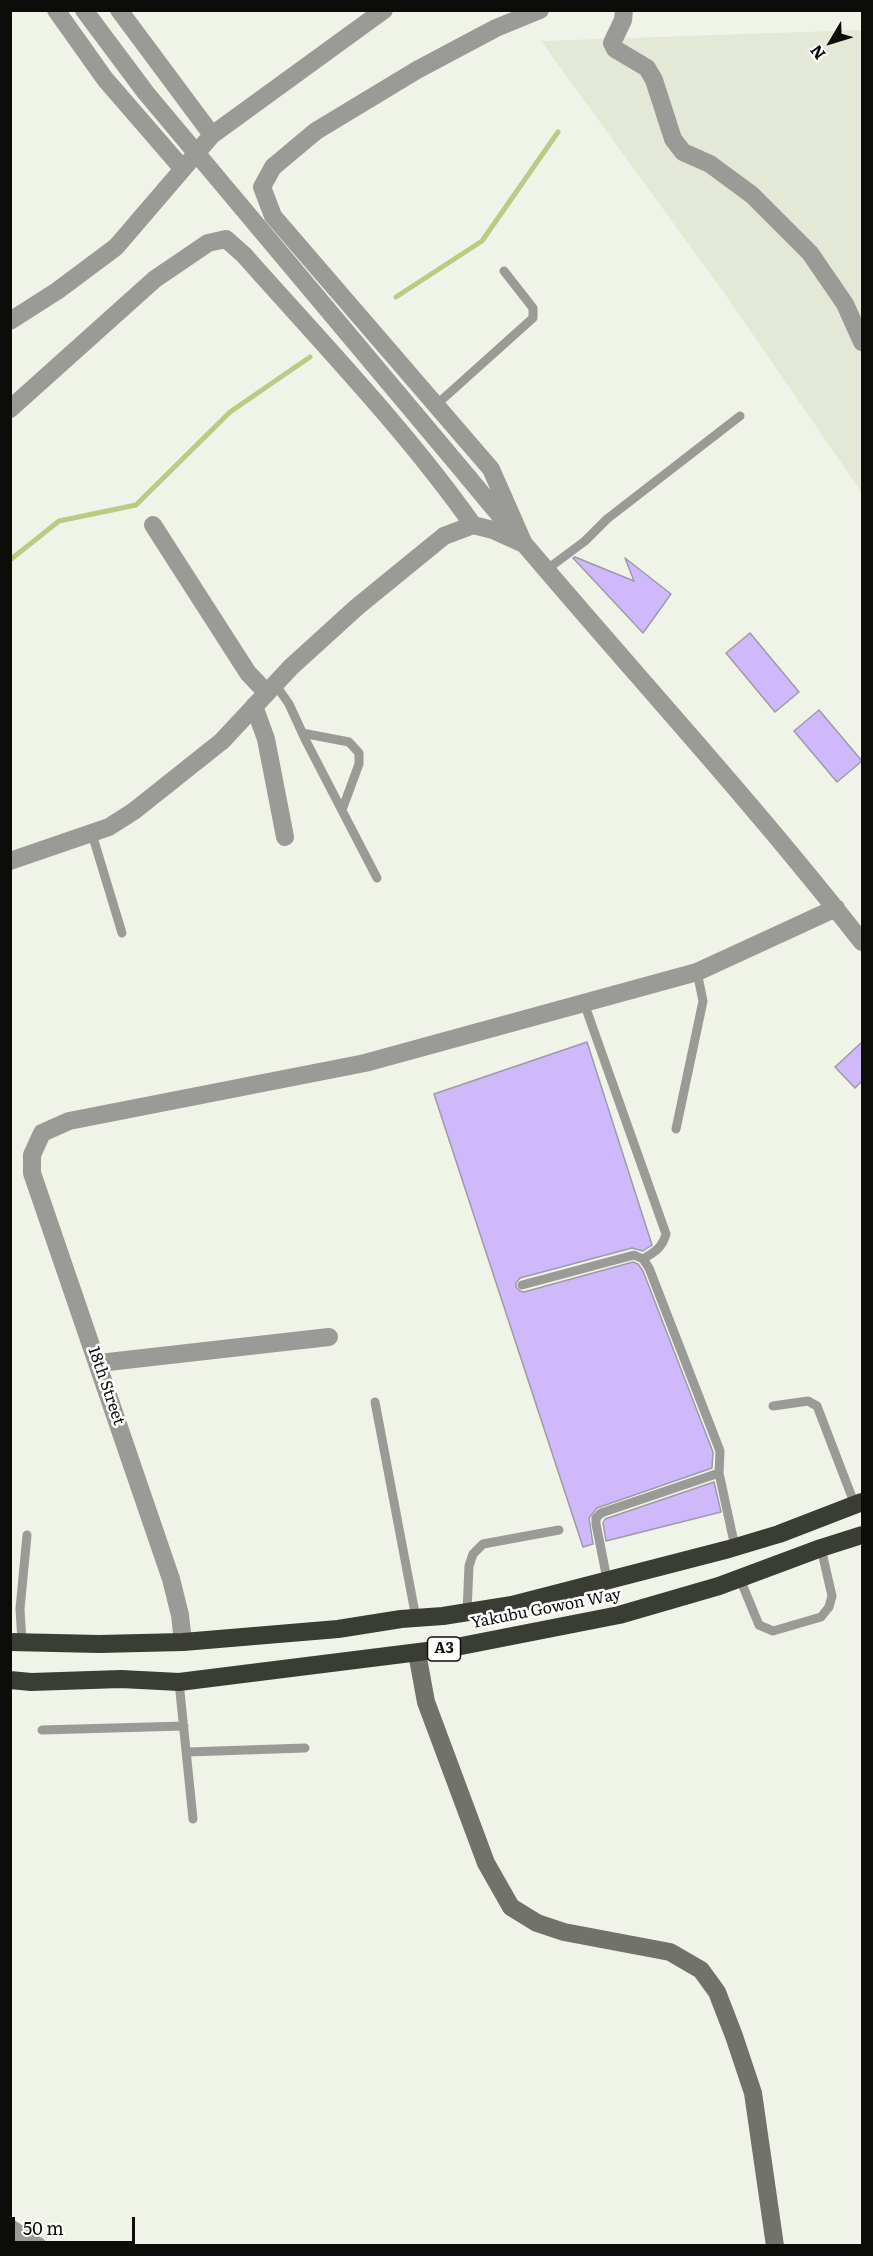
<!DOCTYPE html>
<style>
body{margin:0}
#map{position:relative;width:873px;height:2256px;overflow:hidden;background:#f0f3e7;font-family:Literata,serif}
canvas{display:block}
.frame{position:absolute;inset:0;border:12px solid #0c0d09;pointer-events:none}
.north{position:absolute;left:801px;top:12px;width:60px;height:60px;-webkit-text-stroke:4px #fff;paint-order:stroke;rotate:232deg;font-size:16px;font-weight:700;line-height:24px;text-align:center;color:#0c0d09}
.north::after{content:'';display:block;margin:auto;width:21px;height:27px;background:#0c0d09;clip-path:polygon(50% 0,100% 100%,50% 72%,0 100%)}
.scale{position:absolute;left:12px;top:2217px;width:123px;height:27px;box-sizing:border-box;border:3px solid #0c0d09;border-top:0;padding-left:8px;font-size:18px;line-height:21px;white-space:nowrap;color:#0c0d09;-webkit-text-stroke:4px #fff;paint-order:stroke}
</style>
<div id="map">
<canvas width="873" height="2256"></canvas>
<div class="frame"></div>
<div class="north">N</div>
<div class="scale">50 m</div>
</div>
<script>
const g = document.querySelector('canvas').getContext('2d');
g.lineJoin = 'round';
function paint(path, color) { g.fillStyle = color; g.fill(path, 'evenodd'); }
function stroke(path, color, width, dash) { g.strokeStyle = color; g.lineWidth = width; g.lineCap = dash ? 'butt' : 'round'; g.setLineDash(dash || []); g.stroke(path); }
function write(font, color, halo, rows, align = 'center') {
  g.font = font + ' Literata,serif'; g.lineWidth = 5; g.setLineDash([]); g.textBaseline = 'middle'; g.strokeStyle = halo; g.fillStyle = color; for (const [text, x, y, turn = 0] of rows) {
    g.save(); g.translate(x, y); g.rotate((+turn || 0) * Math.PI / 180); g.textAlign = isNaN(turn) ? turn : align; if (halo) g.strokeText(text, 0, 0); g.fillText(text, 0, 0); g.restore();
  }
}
const built = new Path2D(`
 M862,30V493L727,297L541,41Z`);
const stream = new Path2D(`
 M396,297L482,241L558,132
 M10,560L59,521L136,505L230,412L310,357`);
const building = new Path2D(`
 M575,557L634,581L625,558L671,594L643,633L573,558Z
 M750,633L799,692L775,712L726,653Z
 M819,710L862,761L837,782L794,731Z
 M587,1042L652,1245L643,1251L632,1248L520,1278L516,1283V1287L520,1291L524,1292L633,1262L638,1264L643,1271L713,1452L712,1468L597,1508L589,1518L593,1544L583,1547L434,1094Z
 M862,1042V1081L855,1088L835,1067Z
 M714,1482L721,1512L606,1541L603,1523L605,1519Z`);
const lane = new Path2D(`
 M436,405L533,318V308L504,271
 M546,570L585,541L607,519L740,416
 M275,684L289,704L306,741L377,878
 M302,733L349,742L359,753V764L342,810
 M92,834L122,933
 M584,1003L666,1234C662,1248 655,1252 643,1259
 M676,1129L703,1001L697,972
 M522,1285L634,1255L643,1259L649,1268L720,1451L719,1473L735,1547
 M375,1402L416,1618
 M773,1406L808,1401L817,1406L855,1505
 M607,1579L596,1524V1518L601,1513L719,1473
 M740,1579L759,1625L773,1631L821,1617L829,1607L832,1596L821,1548
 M467,1612L469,1566L473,1554L483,1544L559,1530
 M22,1642L20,1609L27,1535
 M179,1682L193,1819
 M42,1730L184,1726
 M188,1752L305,1748`);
const street = new Path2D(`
 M56,10L105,79L182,168
 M119,10L212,135
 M624,10L623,20L612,43L615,49L647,68L654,80L673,139L683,152L710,164L752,195L810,253L845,304L862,342
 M10,321L57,291L116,247L212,135L384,10
 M10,409L155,279L208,243L226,239L244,255C322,343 405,429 473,525
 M468,477C597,634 737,782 862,942
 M153,525L248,673L267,693
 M524,544L491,469L273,216L262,187L273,167L316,131L417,70L496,28L540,10
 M254,706L266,739L285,837
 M10,861L109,827L134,811L222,741L291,667L357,607L444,536L473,525L493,530L524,544
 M99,1363L329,1337
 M183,1642L180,1615L171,1579L32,1173V1155L42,1133L69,1121L365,1063L697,972L836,908
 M10,2228L38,2246`);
const secondary = new Path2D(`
 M417,1653L426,1702L486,1863L511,1907L537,1923L564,1932L670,1952L701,1970L717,1992L734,2036L753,2093L775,2246`);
const highway = new Path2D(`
 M10,1642L99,1644L183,1642L338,1629L401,1619L443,1616L512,1605L729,1549L779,1534L862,1502
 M10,1680L31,1682L121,1679L179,1682L451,1648L619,1615L719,1586L821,1548L862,1535`);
const streetBridge = new Path2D(`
 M84,10L146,93L468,477`);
const shields = [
 [444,1649,33]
];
const shieldNames = [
 ["A3",444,1649]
];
const streetNames = [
 ["18th Street",106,1386,71],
 ["Yakubu Gowon Way",546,1609,-11]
];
paint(built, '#e3e9d6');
stroke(stream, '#bacc84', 5);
paint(building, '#cfb8fc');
stroke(building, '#9e9ba6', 1.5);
stroke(lane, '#9a9b96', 9);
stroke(street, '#9a9b96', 18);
stroke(secondary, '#70726b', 18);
stroke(highway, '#3a3d34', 18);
stroke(streetBridge, '#9a9b96', 18);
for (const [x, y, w] of shields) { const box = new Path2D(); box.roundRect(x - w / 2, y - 12, w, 24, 4.5); g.fillStyle = '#fff'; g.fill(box); stroke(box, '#0c0d09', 1.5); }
write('bold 15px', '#0c0d09', null, shieldNames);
write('16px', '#0c0d09', '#fff', streetNames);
</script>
